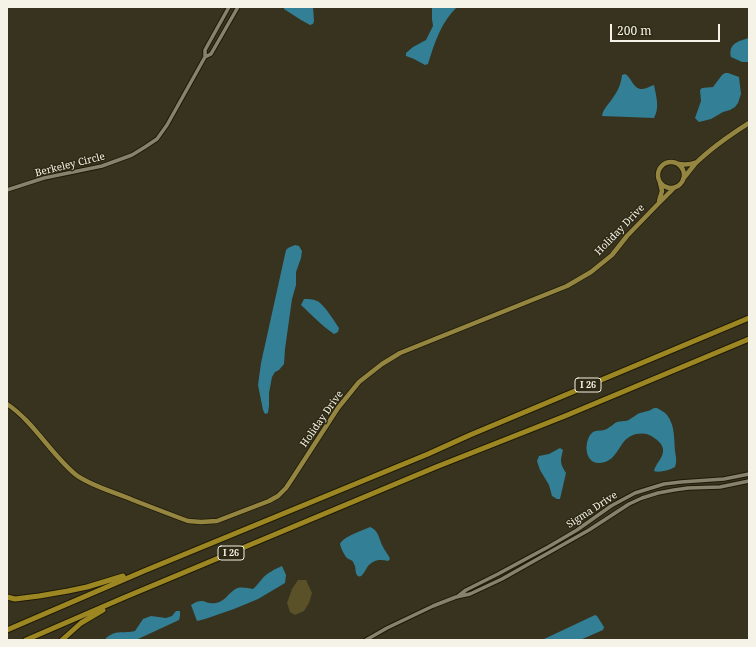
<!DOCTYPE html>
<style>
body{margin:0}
#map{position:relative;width:756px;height:647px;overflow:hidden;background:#37331f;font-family:"Noto Serif",serif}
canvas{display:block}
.frame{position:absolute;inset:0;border:8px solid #f5f3e7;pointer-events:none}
.scale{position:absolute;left:610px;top:24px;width:110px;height:18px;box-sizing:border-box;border:2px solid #f5f3e7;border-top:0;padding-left:5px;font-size:12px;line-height:14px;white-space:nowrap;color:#f5f3e7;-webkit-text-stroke:3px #2d2915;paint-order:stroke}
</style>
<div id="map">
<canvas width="756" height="647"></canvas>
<div class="frame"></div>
<div class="scale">200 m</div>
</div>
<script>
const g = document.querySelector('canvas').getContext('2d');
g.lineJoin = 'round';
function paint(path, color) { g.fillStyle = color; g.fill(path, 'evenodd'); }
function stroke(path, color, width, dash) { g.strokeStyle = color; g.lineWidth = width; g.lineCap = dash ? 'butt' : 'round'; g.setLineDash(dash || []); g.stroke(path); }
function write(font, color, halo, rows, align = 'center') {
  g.font = font + ' "Noto Serif",serif'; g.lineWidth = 3; g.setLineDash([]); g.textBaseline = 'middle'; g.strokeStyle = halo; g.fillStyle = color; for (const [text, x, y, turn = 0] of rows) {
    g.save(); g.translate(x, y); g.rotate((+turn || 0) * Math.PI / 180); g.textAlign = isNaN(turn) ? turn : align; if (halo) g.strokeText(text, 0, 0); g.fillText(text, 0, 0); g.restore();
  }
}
const green = new Path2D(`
 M298,580H306L312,593L309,603L304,611L295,615L290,612L287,603L292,589Z`);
const water = new Path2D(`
 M284,7H313L314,21L313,24L310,25L301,20L284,9Z
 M432,7H457C441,22 434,44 428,64L425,65L414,59L406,56V53L413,47L426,40L433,26L432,19Z
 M749,38V62H742L731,57C728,44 738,41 749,38Z
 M725,73H728L739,77L741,94L738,103L735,107L730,110L723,112L711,119L699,122L695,118L701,101L700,90L702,88L713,87L722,75Z
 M625,74C632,78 633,89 642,89C646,89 650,86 654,85C656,95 660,108 654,118L602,116C603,109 608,105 612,99C618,91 621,84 622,75Z
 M295,245L299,246L302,251L301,258L296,272V285L292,299L285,349L284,364L279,370L275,372L272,377L269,393V406L268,413L265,414L263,410L258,385L261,363L286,250L288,248Z
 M304,299C308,299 313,299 317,301C323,303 335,322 339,328L338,332L334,334C322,326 312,315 301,305Z
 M654,408H657C660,410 665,412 667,415C675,425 674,439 675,451C676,457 677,462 675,467C670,470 659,473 654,471C655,464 664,458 663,449C662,443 657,440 653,437C647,433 643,433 636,434C619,438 620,457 605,462C583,469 583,439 593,432C596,430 601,431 604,430C610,428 613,424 617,422C620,421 624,421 626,421C632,419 635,415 640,413C646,411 648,412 654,408Z
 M560,448L563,450C560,462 560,463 566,473L560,499H557L552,496L549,485L540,470L537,461L539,456L549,454Z
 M370,527C379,530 379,540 383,547C385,551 388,554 390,559L388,561C383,560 378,559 373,562C371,563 369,565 368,566C366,569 360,583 356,573C355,570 356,567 354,564C353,560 350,560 347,558C344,555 341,548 340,544C344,536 362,531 370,527Z
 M282,566L286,575L285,583L280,586L258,599L234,609L205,619L197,621L191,605C204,596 205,605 216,603C224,602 228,594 234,590C239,586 247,588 253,589C257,586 259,582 262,579C267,573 275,569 282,566Z
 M176,611H180V616L179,620L138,639L134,640H106V638C117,629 123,634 135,631L143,619L151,616L166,618L172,616Z
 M595,615L597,616L604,627L603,630L580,640H542Z`);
const minor = new Path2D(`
 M205,57V50L229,7
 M7,190L44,178L102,166L132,155L145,147L157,139L167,125L205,57L211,54L238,7
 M457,597L466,590L498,574L548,547L577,530L611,506L635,493L664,484L681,482L724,479L749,474
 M366,640L387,628L433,606L456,597L470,594L502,579L589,530L629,504L642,498L658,493L674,490L688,488L720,487L749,481`);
const major = new Path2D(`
 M658 175a13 13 0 1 1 26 0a13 13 0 1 1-26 0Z
 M679,164C686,165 690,165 697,162
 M683,179C687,174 691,169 695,164C711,148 730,135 749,123
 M659,201L662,191L660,183
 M7,404C34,422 50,453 75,474C88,485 117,493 133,500C151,507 169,514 188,521L201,522L217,521L269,501L278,496L286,488L292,479L338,408L359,382L382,364L400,353L567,286L591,272L612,255L627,236L657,205L674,188`);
const highway = new Path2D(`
 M7,597L15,599L39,596L68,591L87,587L123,576
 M7,630L144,571L428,454L470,435L749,318
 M26,640L123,598L436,467L565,416L749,339
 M62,640L81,623L103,610`);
const shields = [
 [588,385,26],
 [231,553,26]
];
const shieldNames = [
 ["I 26",588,385],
 ["I 26",231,553]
];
const streetNames = [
 ["Berkeley Circle",70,165,-14],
 ["Holiday Drive",620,230,-46],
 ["Holiday Drive",322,419,-55],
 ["Sigma Drive",592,510,-33]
];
paint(green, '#5a5128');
paint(water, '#337f95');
stroke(minor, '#1f1a07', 5.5);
stroke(major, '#1f1a07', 6);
stroke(highway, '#1f1a07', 7);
stroke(minor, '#87826c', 3.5);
stroke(major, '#948540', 4.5);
stroke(highway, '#9c8723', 5);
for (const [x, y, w] of shields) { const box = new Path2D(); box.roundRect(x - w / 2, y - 7, w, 14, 3); g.fillStyle = '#2d2915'; g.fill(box); stroke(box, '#f5f3e7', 1); }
write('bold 9px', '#f5f3e7', null, shieldNames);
write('10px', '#f5f3e7', '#2d2915', streetNames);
</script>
